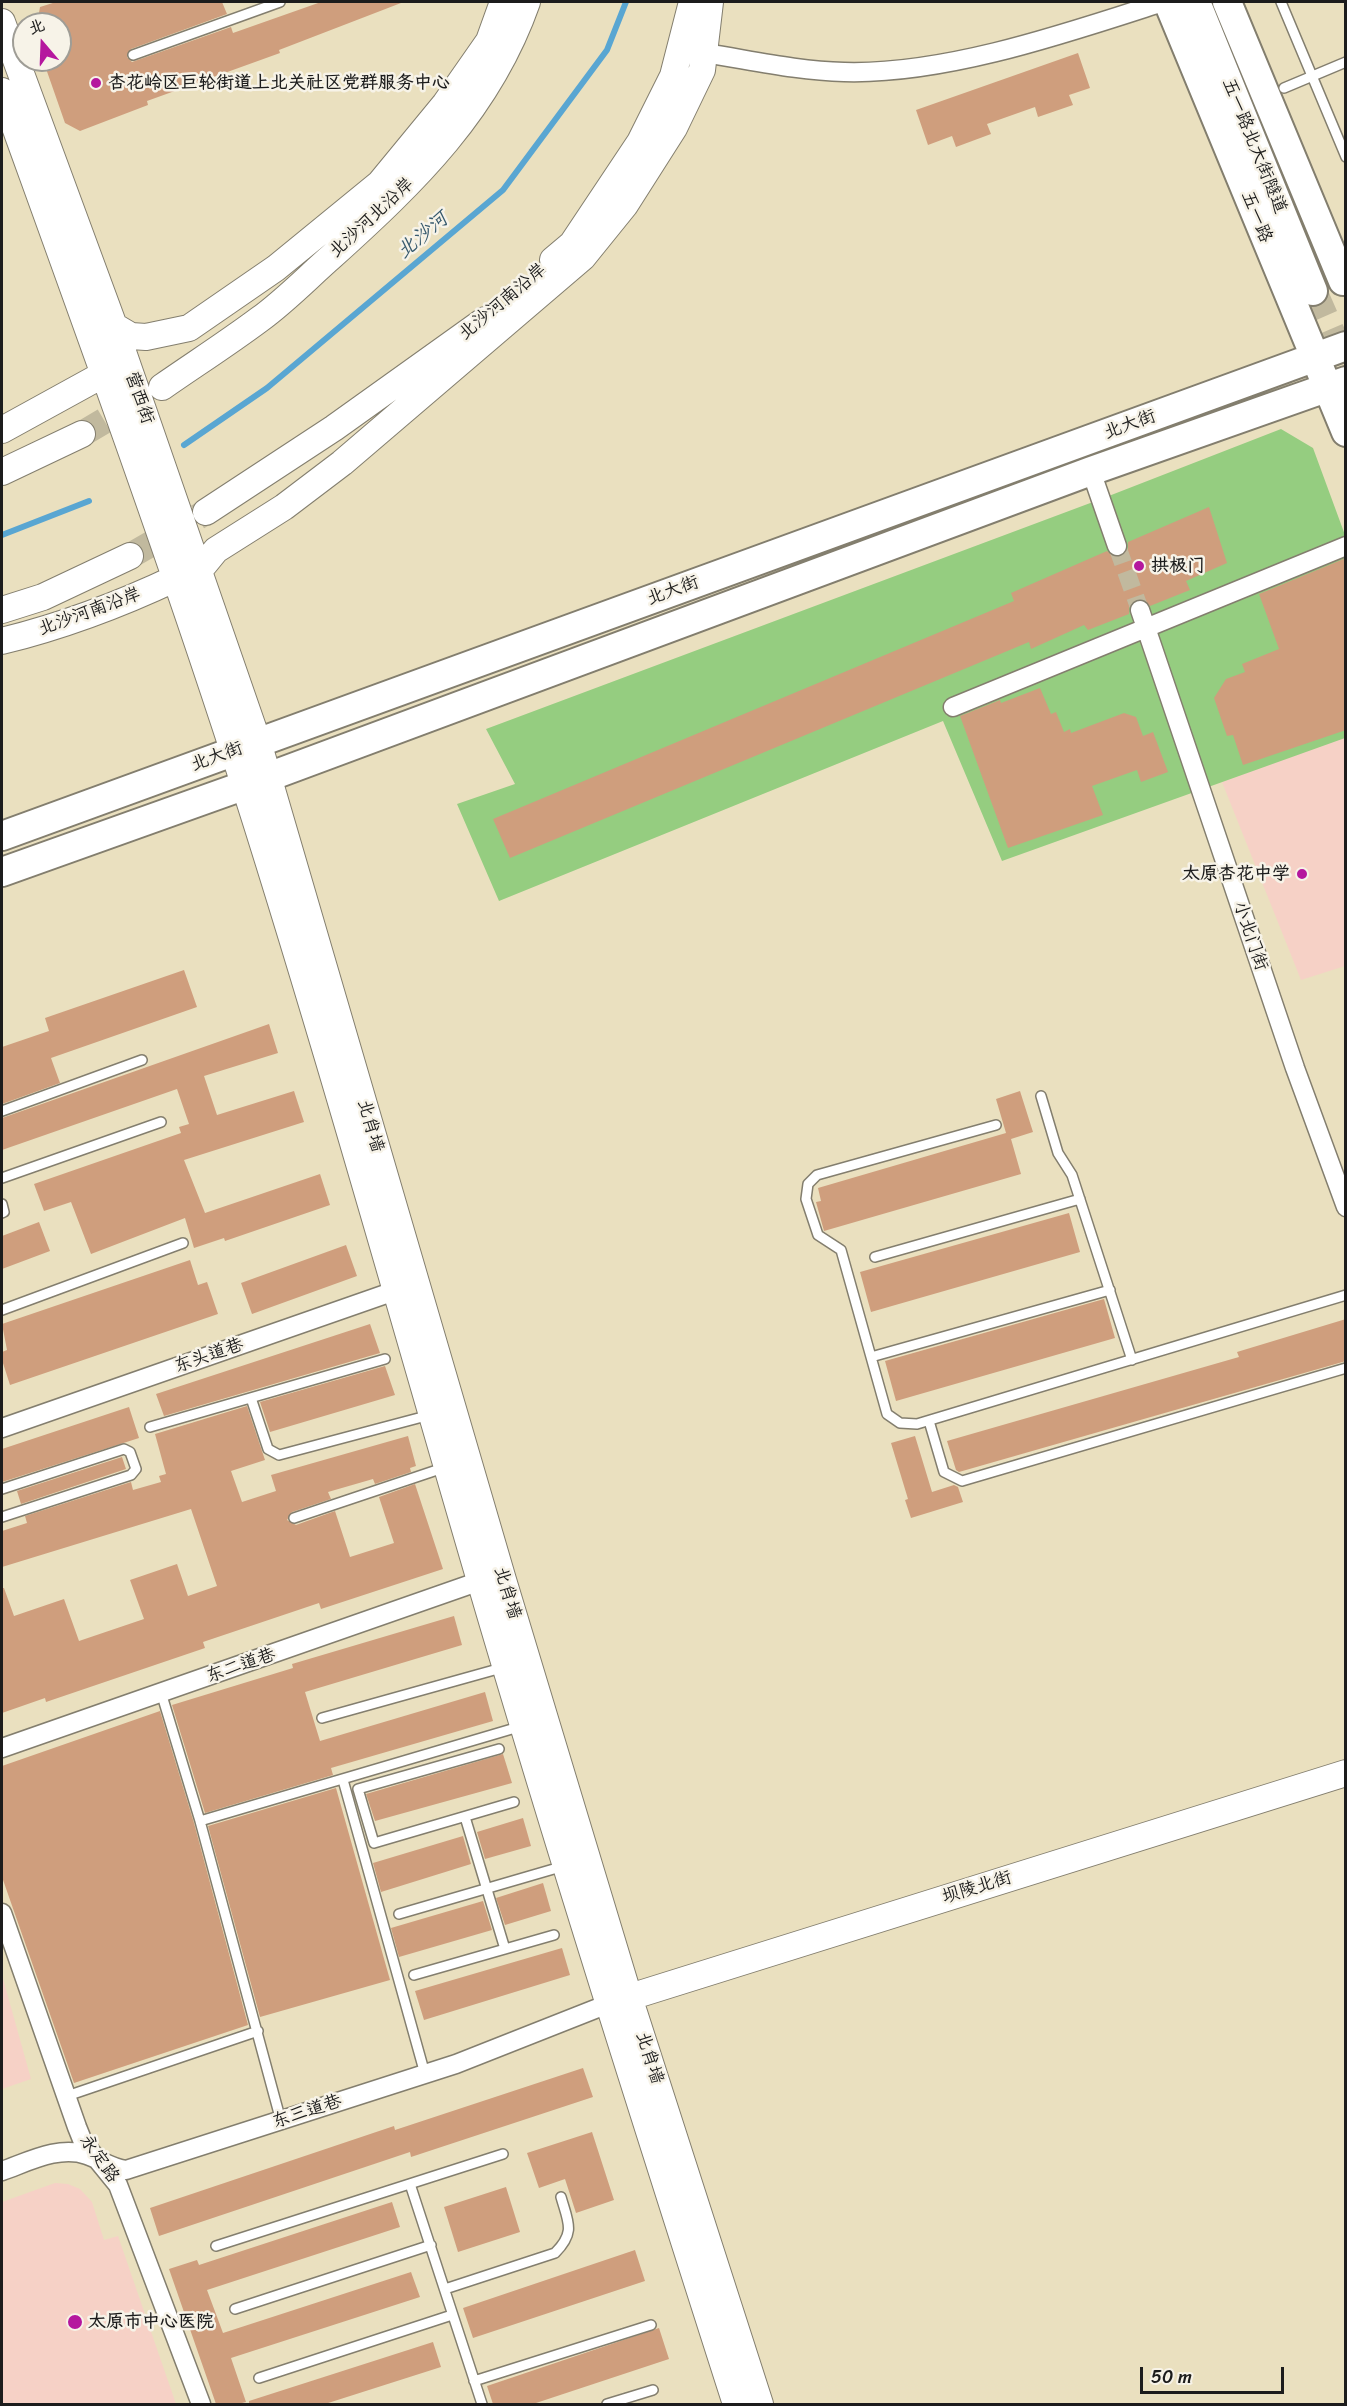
<!DOCTYPE html>
<meta charset="utf-8">
<style>
body{margin:0}
#map{position:relative;width:1347px;height:2406px;overflow:hidden;background:#eae0bf;font-family:Sriracha,"LXGW WenKai TC",sans-serif}
canvas{display:block}
.frame{position:absolute;inset:0;border:3px solid #1c1c1c;pointer-events:none}
.north{position:absolute;left:12px;top:12px;width:60px;height:60px;box-sizing:border-box;background:#f7f3e8;border:2px solid #9f9d96;border-radius:50%;rotate:341deg;font-size:16px;font-weight:700;line-height:24px;text-align:center;color:#1c1c1c}
.north::after{content:'';display:block;margin:auto;width:21px;height:27px;background:#b5179e;clip-path:polygon(50% 0,100% 100%,50% 72%,0 100%)}
.scale{position:absolute;left:1140px;top:2367px;width:144px;height:27px;box-sizing:border-box;border:3px solid #1c1c1c;border-top:0;padding-left:8px;font-size:18px;line-height:21px;white-space:nowrap;color:#1c1c1c;-webkit-text-stroke:4px #f7f3e8;paint-order:stroke}
</style>
<div id="map">
<canvas width="1347" height="2406"></canvas>
<div class="frame"></div>
<div class="north">北</div>
<div class="scale">50 m</div>
</div>
<script>
const g = document.querySelector('canvas').getContext('2d');
g.lineJoin = 'round';
function paint(path, color) { g.fillStyle = color; g.fill(path, 'evenodd'); }
function stroke(path, color, width, dash) { g.strokeStyle = color; g.lineWidth = width; g.lineCap = dash ? 'butt' : 'round'; g.setLineDash(dash || []); g.stroke(path); }
function write(font, color, halo, rows, align = 'center') {
  g.font = font + ' Sriracha,"LXGW WenKai TC",sans-serif'; g.lineWidth = 5; g.setLineDash([]); g.textBaseline = 'middle'; g.strokeStyle = halo; g.fillStyle = color; for (const [text, x, y, turn = 0] of rows) {
    g.save(); g.translate(x, y); g.rotate((+turn || 0) * Math.PI / 180); g.textAlign = isNaN(turn) ? turn : align; if (halo) g.strokeText(text, 0, 0); g.fillText(text, 0, 0); g.restore();
  }
}
const built = new Path2D(`
 M1345,737V966L1301,980L1222,782Z
 M2,1975L31,2079L2,2089Z
 M55,2183L68,2184L80,2189L92,2202L104,2240L118,2236L176,2404H2V2202Z`);
const green = new Path2D(`
 M1281,429L1313,448L1345,535V738L1002,861L943,721L499,901L457,804L515,784L486,729L1101,499Z`);
const stream = new Path2D(`
 M184,445L267,388L503,190L607,50L626,2
 M2,535L89,501`);
const building = new Path2D(`
 M56,2H222L227,14L131,49L127,57L132,62L231,27L233,33L321,2L401,3L279,50L280,53L147,101L148,105L80,131L65,123L43,60H60V24H37L40,7Z
 M1078,53L1090,88L1069,95L1073,105L1038,117L1035,107L987,124L991,134L956,147L952,136L928,145L916,110Z
 M1209,507L1227,563L1186,581L1190,590L1150,606L1143,599L1136,600L1129,607V614L1088,630L1084,625L1031,649L1029,642L510,858L493,819L1014,601L1011,593L1107,551L1114,557L1121,556L1128,549V542Z
 M1346,558V730L1243,765L1233,735L1227,736L1214,698L1226,679L1245,672L1242,664L1279,649L1259,594Z
 M1040,688L1051,714L1056,712L1064,732L1070,729L1071,733L1124,713L1136,717L1143,736L1153,732L1168,772L1141,782L1137,770L1092,786L1103,815L1008,848L960,716L1000,700L1001,703Z
 M184,970L197,1007L51,1058L60,1083L2,1104V1047L49,1031L45,1018Z
 M269,1024L278,1053L204,1076L217,1115L294,1091L304,1122L184,1160L205,1213L320,1174L330,1205L225,1241L224,1238L194,1248L185,1218L91,1254L71,1202L44,1211L34,1184L181,1133L179,1127L189,1124L177,1089L2,1150V1118Z
 M1020,1091L1033,1132L1011,1139L1021,1174L824,1231L816,1202L821,1201L818,1188L1006,1133L996,1099Z
 M1069,1213L1080,1252L871,1312L860,1272Z
 M39,1222L50,1251L2,1269V1236Z
 M346,1245L357,1276L252,1314L241,1283Z
 M190,1260L198,1285L207,1282L218,1314L10,1385L2,1360V1352L7,1350L2,1324Z
 M1104,1299L1115,1338L896,1401L885,1361Z
 M1346,1319V1361L959,1472L956,1470L947,1441L1239,1357L1237,1352Z
 M370,1324L380,1353L164,1416L156,1394Z
 M385,1366L395,1395L270,1432L260,1402Z
 M247,1406L265,1460L231,1471L242,1502L276,1491L271,1475L408,1436L416,1466L410,1468L411,1472L375,1484L373,1479L328,1492L331,1499L292,1512L287,1520L296,1525L335,1511L350,1557L394,1543L379,1497L415,1484L443,1569L321,1609L319,1603L203,1642L205,1648L46,1702L45,1698L2,1713V1588H4L14,1616L64,1599L79,1641L144,1619L130,1580L177,1564L188,1596L217,1586L191,1509L2,1567V1531L27,1523L25,1516L131,1482L133,1490L161,1482L159,1476L166,1474L155,1434Z
 M129,1407L139,1438L2,1482V1449Z
 M915,1436L932,1492L954,1485L958,1487L963,1502L911,1518L905,1500L908,1499L891,1443Z
 M122,1457L126,1469L21,1504L17,1491Z
 M454,1616L462,1645L305,1692L320,1741L485,1692L493,1721L331,1768L333,1775L205,1813L172,1705L293,1668L292,1664Z
 M160,1711L194,1823L248,2025L74,2083L2,1877V1766Z
 M503,1754L512,1783L375,1821L366,1794Z
 M336,1788L390,1980L260,2017L208,1826Z
 M523,1818L531,1846L485,1859L477,1832Z
 M463,1836L471,1864L381,1892L373,1863Z
 M543,1883L551,1911L505,1925L496,1898Z
 M483,1901L492,1930L399,1957L391,1928Z
 M562,1948L570,1975L424,2020L415,1991Z
 M583,2068L593,2097L411,2157L410,2152L159,2236L150,2208L394,2126L395,2130Z
 M592,2132L614,2200L576,2213L565,2179L539,2188L527,2153Z
 M506,2187L520,2232L458,2252L444,2207Z
 M392,2202L400,2227L207,2290L223,2333L411,2272L420,2297L231,2358L246,2402L238,2404H216L169,2269L197,2260L199,2265Z
 M635,2250L645,2281L473,2338L463,2308Z
 M659,2328L669,2359L533,2404H493L487,2386Z
 M433,2342L441,2367L325,2404H249V2401Z`);
const streetTunnel = new Path2D(`
 M1117,546L1140,610`);
const secondaryTunnel = new Path2D(`
 M82,434L136,402
 M130,556L206,512`);
const primaryTunnel = new Path2D(`
 M1313,291L1346,367`);
const lane = new Path2D(`
 M1281,2L1346,157
 M133,55L280,2
 M1284,88L1346,62
 M1041,1096L1058,1153L1072,1175L1132,1360
 M2,1111L142,1060
 M996,1125L817,1175L808,1184L806,1199L818,1235L841,1250L887,1414L900,1423L917,1424L1346,1295
 M2,1178L161,1122
 M2,1204L4,1212L2,1213
 M875,1257L1080,1199
 M2,1310L183,1243
 M871,1357L1110,1290
 M251,1398L268,1449L279,1455L430,1415
 M929,1421L944,1472L962,1481L1346,1368
 M150,1427L385,1359
 M2,1489L124,1449L130,1452L136,1469L131,1475L2,1517
 M294,1518L446,1467
 M160,1689L200,1821L281,2121
 M322,1718L505,1667
 M499,1749L358,1789L374,1843L514,1802
 M343,1780L425,2074
 M465,1817L505,1949
 M200,1821L522,1726
 M399,1914L564,1866
 M414,1975L554,1935
 M67,2096L258,2031
 M410,2184L482,2404
 M216,2246L503,2154
 M445,2289L555,2253C576,2232 568,2222 561,2197
 M235,2309L431,2245
 M259,2378L452,2315
 M474,2381L651,2325
 M607,2404L653,2390`);
const street = new Path2D(`
 M704,53C750,60 798,71 844,72C945,75 1067,33 1163,2
 M1091,471L1117,546
 M1140,610L1295,1068L1346,1207
 M953,707L1346,546
 M2,1428L406,1287
 M2,1748L480,1581
 M2,1913L77,2127L83,2142L118,2185L201,2404
 M2,2171C28,2162 59,2145 87,2155C101,2160 111,2168 126,2170L456,2064L608,2004`);
const secondary = new Path2D(`
 M2,22L114,326L258,742L503,1580L629,1997L760,2404
 M2,91C82,313 163,534 236,759C323,1030 399,1304 479,1577C560,1854 648,2129 736,2404
 M553,260L572,244L640,142L673,76L692,2
 M114,326L131,336L146,337L189,328L276,268L380,183L445,104L489,41L503,2
 M162,387C195,364 228,343 260,319C285,301 308,277 332,256C415,181 489,110 527,2
 M2,430L104,374
 M2,472L82,434
 M206,512L334,428L485,320
 M198,572L216,550L284,507L342,463L583,257L625,205L674,128L702,70L710,2
 M2,610L43,597L130,556
 M2,641C63,626 119,605 176,578
 M614,2002L1346,1773`);
const primary = new Path2D(`
 M1168,2L1346,432
 M1196,2L1313,291
 M1227,2L1343,281
 M2,836L1346,346
 M2,872L268,777L1091,471L1346,381`);
const markers = [
 [96,83,6,"#b5179e"],
 [1139,566,6,"#b5179e"],
 [1302,874,6,"#b5179e"],
 [75,2322,8,"#b5179e"]
];
const poiNames = [
 ["杏花岭区巨轮街道上北关社区党群服务中心",108,83],
 ["拱极门",1151,566],
 ["太原杏花中学",1290,874,"right"],
 ["太原市中心医院",88,2322]
];
const streetNames = [
 ["五一路北大街隧道",1254,146,68],
 ["五一路",1256,217,68],
 ["北沙河北沿岸",372,218,-43],
 ["北沙河南沿岸",503,302,-40],
 ["营西街",139,398,71],
 ["北大街",1130,425,-20],
 ["北大街",673,591,-20],
 ["北沙河南沿岸",90,612,-20],
 ["北大街",217,757,-20],
 ["小北门街",1250,936,71],
 ["北肖墙",370,1126,74],
 ["东头道巷",209,1356,-19],
 ["北肖墙",507,1593,73],
 ["东二道巷",241,1666,-19],
 ["坝陵北街",977,1888,-17],
 ["北肖墙",649,2058,72],
 ["东三道巷",307,2112,-18],
 ["永定路",99,2159,55]
];
const waterNames = [
 ["北沙河",423,236,-40]
];
paint(built, '#f6d1c6');
paint(green, '#95cd80');
stroke(stream, '#59a6d2', 6);
paint(building, '#cf9e7d');
stroke(streetTunnel, '#c1b99e', 18, [18, 9]);
stroke(secondaryTunnel, '#c1b99e', 26, [26, 13]);
stroke(primaryTunnel, '#c1b99e', 28, [28, 14]);
stroke(lane, '#837e6e', 12);
stroke(street, '#837e6e', 21);
stroke(secondary, '#837e6e', 28);
stroke(primary, '#837e6e', 32);
stroke(lane, '#fff', 9);
stroke(street, '#fff', 18);
stroke(secondary, '#fff', 26);
stroke(primary, '#fff', 28);
for (const [x, y, r, color] of markers) { const dot = new Path2D(); dot.arc(x, y, r, 0, 2 * Math.PI); g.fillStyle = color; g.fill(dot); stroke(dot, '#f7f3e8', 2); }
write('bold 18px', '#1c1c1c', '#f7f3e8', poiNames, 'left');
write('18px', '#1c1c1c', '#f7f3e8', streetNames);
write('italic 20px', '#375a6e', '#f7f3e8', waterNames);
</script>
